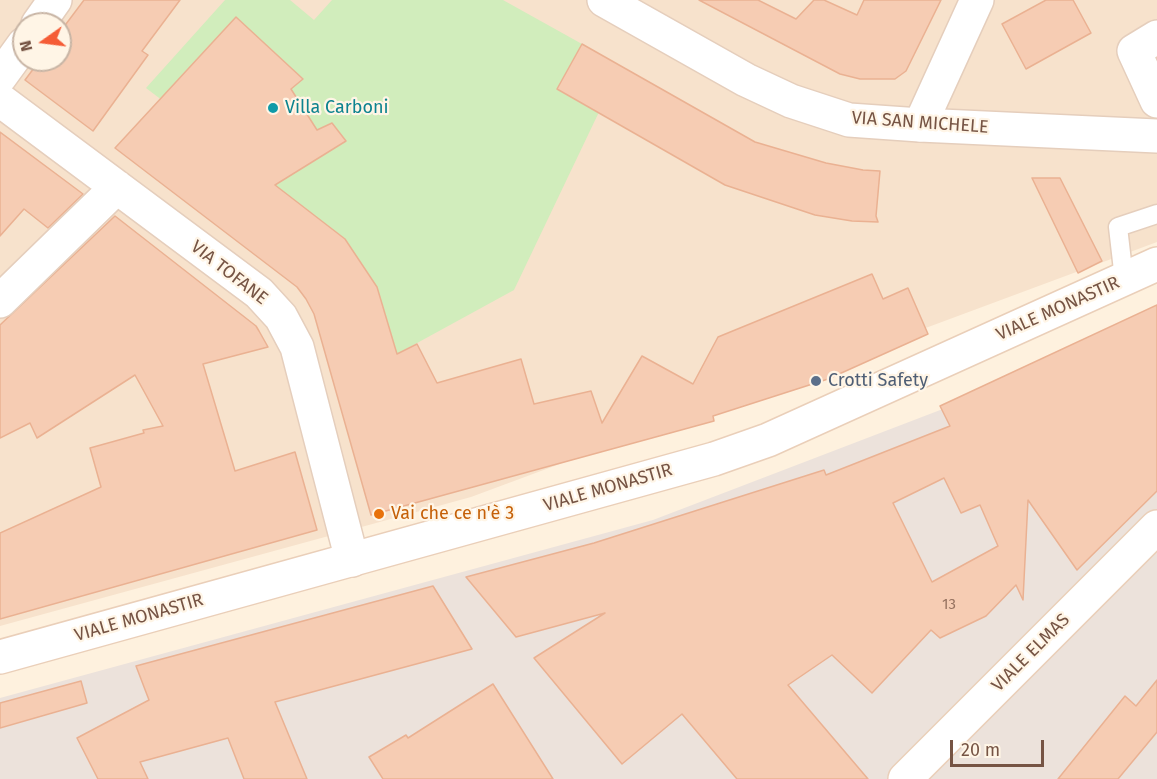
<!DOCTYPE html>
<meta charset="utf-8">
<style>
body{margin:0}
#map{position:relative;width:1157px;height:779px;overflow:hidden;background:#fef1de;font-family:"Fira Sans",sans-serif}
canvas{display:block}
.north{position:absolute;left:12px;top:12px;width:60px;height:60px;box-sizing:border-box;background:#fff5e6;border:2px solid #c8b5a5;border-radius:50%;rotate:256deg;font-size:16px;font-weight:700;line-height:24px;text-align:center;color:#765444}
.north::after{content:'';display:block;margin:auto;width:21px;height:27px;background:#f55c36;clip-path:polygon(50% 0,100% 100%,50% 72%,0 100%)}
.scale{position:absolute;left:950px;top:740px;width:94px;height:27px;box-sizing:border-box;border:3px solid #765444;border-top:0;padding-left:8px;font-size:18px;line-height:21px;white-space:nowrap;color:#765444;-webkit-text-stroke:4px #fff5e6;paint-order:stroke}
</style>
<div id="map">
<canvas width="1157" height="779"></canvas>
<div class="north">N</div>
<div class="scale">20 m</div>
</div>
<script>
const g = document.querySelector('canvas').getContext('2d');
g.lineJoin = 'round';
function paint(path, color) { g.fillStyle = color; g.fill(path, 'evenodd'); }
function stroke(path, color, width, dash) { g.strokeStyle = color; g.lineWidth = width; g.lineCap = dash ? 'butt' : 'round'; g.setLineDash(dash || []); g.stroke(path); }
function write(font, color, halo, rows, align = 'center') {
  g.font = font + ' "Fira Sans",sans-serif'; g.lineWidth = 4.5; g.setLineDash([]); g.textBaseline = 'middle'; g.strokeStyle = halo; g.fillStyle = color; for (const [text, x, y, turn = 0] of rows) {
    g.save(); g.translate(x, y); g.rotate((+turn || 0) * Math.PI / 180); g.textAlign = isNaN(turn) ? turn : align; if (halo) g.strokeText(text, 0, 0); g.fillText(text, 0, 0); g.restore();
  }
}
const residential = new Path2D(`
 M0,0H1157V242L471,497L0,626ZM24,24H60V60H24Z`);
const industrial = new Path2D(`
 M1157,327V779H0V698L653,520Z`);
const green = new Path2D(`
 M225,0H290L314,20L332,0H503L582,44L558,89L599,112L514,290L397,354L377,287L345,239L146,88Z`);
const building = new Path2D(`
 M84,0H180L142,51L148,55L93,131L25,80L40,60H60V32Z
 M699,0H758L796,19L814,0H824L857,15L864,0H941L906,71L895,79H860L840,74Z
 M1046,0H1073L1091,33L1026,69L1002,24Z
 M236,17L303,79L291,89L317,130L332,123L346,141L275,185L345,239L377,287L397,354L417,344L437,383L521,359L534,404L591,391L602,423L642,356L693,384L718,337L872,274L883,299L908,288L928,334L828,379L713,416L714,421L371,515L314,314L306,299L297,287L115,148Z
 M582,44L755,142L826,163L863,170L880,171L876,216L878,222L852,221L815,215L725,185L557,89Z
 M0,132L83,194L48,228L24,209L0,236Z
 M1032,178H1060L1102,261L1078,273Z
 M115,216L256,326L259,331L268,347L203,364L235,471L295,452L317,530L0,619V533L101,487L90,448L144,433L143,430L163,426L135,375L37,438L30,423L0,438V325Z
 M1157,305V491L1077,570L1028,500L1023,600L1016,585L986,616L940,638L931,630L872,693L832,655L788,685L868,779H737L682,714L622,764L534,658L605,613L516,637L466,577L594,543L824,470L826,475L950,426L940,406ZM944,478L961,513L980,505L998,546L932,582L893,503Z
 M433,586L472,649L275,702L307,779H244L228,738L140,762L148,779H98L77,738L149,700L136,666Z
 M1157,680V732L1118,779H1058L1125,696L1136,706Z
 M81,681L87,703L0,728V703Z
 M493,684L553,779H383L369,757L406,735L408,738Z`);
const service = new Path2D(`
 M1124,279L1118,227L1157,214`);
const minor = new Path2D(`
 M38,24L55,0
 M1157,37L1134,51L1157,101
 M0,77L24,44
 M0,100L259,293L281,317L297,347L352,560
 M920,125L977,0
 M0,301L117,187`);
const tertiary = new Path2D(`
 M604,0L746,80L791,101L849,120L920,125L1157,136`);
const secondary = new Path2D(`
 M0,657L714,459L768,440L1157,264
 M905,779L1157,527`);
const markers = [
 [273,108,6,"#0f9aa8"],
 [816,381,6,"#5c6f8a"],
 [379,514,6,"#e8710a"]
];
const numberNames = [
 ["13",949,605]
];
const cultureNames = [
 ["Villa Carboni",285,108]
];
const streetNames = [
 ["VIA SAN MICHELE",920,123,4],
 ["VIA TOFANE",229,273,38],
 ["VIALE MONASTIR",1058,309,-24],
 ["VIALE MONASTIR",608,488,-16],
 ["VIALE MONASTIR",139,618,-16],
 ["VIALE ELMAS",1031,653,-45]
];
const serviceNames = [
 ["Crotti Safety",828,381]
];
const foodNames = [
 ["Vai che ce n'è 3",391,514]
];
paint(residential, '#f7e2cc');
paint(industrial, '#ece2db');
paint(green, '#d1edbc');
paint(building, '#f6ccb3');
stroke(building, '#eab192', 1.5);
stroke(service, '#e5cebc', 21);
stroke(minor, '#e5cebc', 36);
stroke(tertiary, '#e5cebc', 36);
stroke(secondary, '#eacfb9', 36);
stroke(service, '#fff', 18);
stroke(minor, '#fff', 33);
stroke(tertiary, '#fff', 33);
stroke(secondary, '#fff', 33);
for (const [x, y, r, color] of markers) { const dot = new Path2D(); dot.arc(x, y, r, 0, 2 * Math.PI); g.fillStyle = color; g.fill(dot); stroke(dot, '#fff5e6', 2); }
write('15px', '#967260', null, numberNames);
write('18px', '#0d838f', '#fff5e6', cultureNames, 'left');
write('18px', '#765444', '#fff5e6', streetNames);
write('18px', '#4e5e75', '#fff5e6', serviceNames, 'left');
write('18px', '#c56008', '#fff5e6', foodNames, 'left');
</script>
